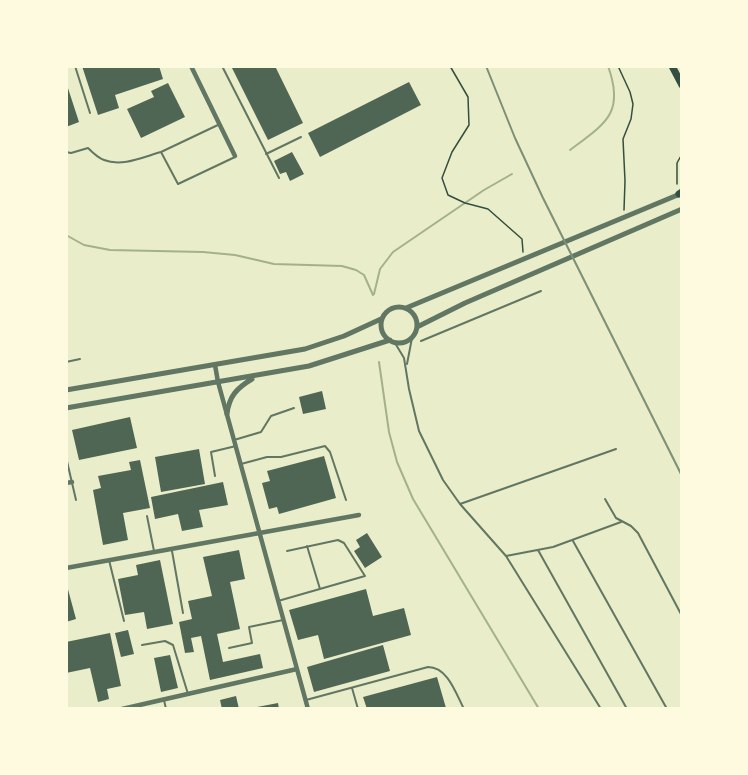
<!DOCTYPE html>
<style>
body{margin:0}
#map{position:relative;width:748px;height:775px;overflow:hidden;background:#e9edc9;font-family:"Golos Text",sans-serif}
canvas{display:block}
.frame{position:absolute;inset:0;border:68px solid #fefae0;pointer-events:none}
</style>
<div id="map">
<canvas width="748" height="775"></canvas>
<div class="frame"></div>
</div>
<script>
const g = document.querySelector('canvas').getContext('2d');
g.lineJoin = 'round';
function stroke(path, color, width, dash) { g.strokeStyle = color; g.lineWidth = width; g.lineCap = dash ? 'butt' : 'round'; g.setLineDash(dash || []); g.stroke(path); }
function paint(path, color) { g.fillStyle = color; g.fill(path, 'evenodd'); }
const stream = new Path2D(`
 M570,150C606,123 625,113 608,66
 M66,235L84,245L110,250L203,252L235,255L274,264L342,266L356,270L364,275L373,295
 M374,294L380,269L393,252L484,190L512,174
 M379,362L389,432L397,462L413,499L539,709`);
const building = new Path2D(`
 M82,66H159L163,79L115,95L119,108L98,115Z
 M231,66H275L303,123L268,140Z
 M66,82L79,122L66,127Z
 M409,82L421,105L320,157L308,133Z
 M168,83L185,117L141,138L127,109L154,97L151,91Z
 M292,152L304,174L290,181L286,172L280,174L274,161Z
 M322,391L326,409L303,414L299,397Z
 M130,417L137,448L79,460L72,430Z
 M199,449L205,484L161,492L155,457Z
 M324,456L336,498L279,514L277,507L269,509L262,483L270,481L267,471Z
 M140,460L150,508L123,513L128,540L103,545L93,490L101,488L98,476L131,470L129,462Z
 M223,482L228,505L199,510L203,527L182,531L178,514L155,519L151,497Z
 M367,533L382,557L365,568L354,551L360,547L356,540Z
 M239,550L245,579L230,582L240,629L217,634L223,662L260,654L263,668L210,680L201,636L191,638L194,652L185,653L179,622L192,619L188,601L212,596L203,557Z
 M160,560L173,624L147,629L144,612L125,615L118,579L138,575L136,565Z
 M66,582L76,619L66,622Z
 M366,589L373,616L404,608L411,635L324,659L318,635L298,640L289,610Z
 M128,630L134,654L121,657L115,633Z
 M110,633L121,686L107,689L109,699L98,702L90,668L66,673V642Z
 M383,645L390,671L314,692L307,667Z
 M170,655L178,688L161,692L154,658Z
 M437,677L446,708L367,709L363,697Z
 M236,696L239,709H222L220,700Z
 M278,703L279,709H253L252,708Z`);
const path = new Path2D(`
 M450,66L468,97L469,125L452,152L442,178L448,195L465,203L488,209L522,239L523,252
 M618,66L630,92L633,104L631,119L623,139L625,181L624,210
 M677,184V163L682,154`);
const service = new Path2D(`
 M75,66L90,113
 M222,66L279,178
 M220,124L161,152L178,184L235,157
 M66,152L71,153L88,148C92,152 98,158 104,160C122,167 143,157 161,152
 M266,154L301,137
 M421,341L541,291
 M395,343L404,358L409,389L419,431L443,480L460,504L506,556L601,709
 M66,362L80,359
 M407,364L412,338
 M234,440L261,432L271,416L294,408
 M66,457L76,500
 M241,464L267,457H281L325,446L330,452L346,500
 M215,476L211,452L236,446
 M605,499L616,518L631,526L638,533L682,616
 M460,504L616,449
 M147,516L154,551
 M573,541L667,709
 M307,546L320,589
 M538,550L627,709
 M172,551L183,613
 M506,556L553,547L621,522
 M109,560L124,621
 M278,601L365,576L344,543L338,540L287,551
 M142,645L165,641L173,645L188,694
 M229,648L252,643L249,627L283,620
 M352,688L358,709
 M164,700L166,709
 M306,700L428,667C448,667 456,694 464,709`);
const minor = new Path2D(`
 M191,66L235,156
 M215,365L218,382L308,709
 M66,483L72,482
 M66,568L359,515
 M122,709L297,669`);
const tertiary = new Path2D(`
 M381 325a18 18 0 1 1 36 0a18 18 0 1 1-36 0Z
 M406,308L680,194
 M417,327L465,303L682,209
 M66,390L305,349L344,336L381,319
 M66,408L309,366L390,340
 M227,414C229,396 237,388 252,379`);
const primary = new Path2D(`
 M672,66L682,85
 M679,194L682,192`);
const rail = new Path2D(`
 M486,66L515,138L543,198L682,476`);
stroke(stream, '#a3b18a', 2);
paint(building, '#4f6655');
stroke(path, '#344e41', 1.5);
stroke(service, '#617663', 2);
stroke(minor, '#617663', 4.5);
stroke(tertiary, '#617663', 5);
stroke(primary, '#344e41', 7);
stroke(rail, '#7c8e77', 2);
</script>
